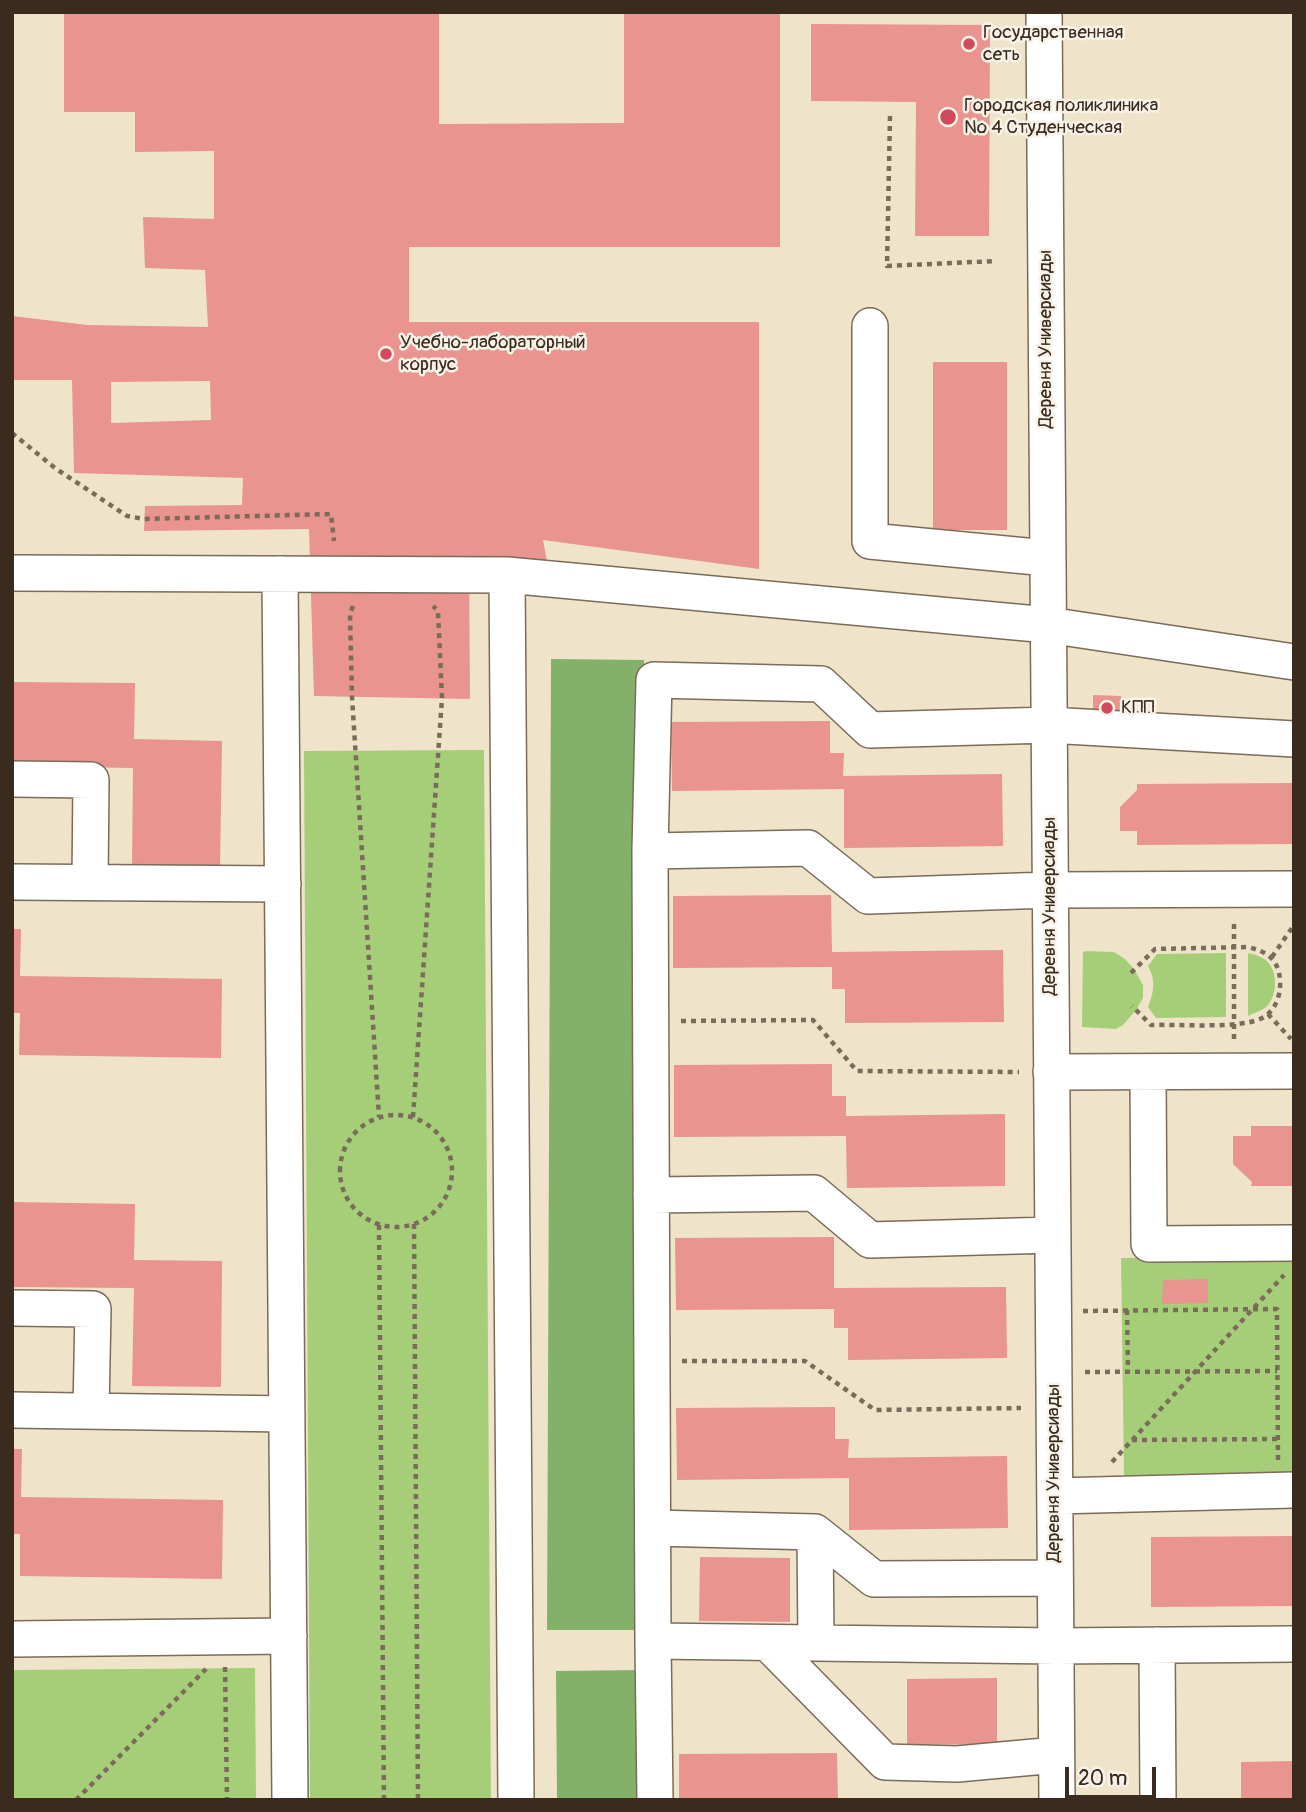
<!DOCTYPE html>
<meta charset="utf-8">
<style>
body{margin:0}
#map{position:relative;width:1306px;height:1812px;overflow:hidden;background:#efe4c9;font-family:Pangolin,sans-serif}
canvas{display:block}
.frame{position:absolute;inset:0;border:14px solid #3b2a1e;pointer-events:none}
.scale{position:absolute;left:1065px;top:1767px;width:91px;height:32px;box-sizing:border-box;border:4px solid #3b2a1e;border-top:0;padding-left:9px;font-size:21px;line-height:24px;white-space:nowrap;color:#3b2a1e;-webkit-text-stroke:5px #f7f3e8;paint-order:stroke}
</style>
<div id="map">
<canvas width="1306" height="1812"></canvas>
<div class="frame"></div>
<div class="scale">20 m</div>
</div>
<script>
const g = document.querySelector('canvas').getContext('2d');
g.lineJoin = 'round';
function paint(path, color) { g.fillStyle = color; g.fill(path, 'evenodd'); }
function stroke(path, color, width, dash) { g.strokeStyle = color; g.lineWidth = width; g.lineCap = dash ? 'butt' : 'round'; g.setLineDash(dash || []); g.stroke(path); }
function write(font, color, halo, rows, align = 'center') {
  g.font = font + ' Pangolin,sans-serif'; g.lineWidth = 5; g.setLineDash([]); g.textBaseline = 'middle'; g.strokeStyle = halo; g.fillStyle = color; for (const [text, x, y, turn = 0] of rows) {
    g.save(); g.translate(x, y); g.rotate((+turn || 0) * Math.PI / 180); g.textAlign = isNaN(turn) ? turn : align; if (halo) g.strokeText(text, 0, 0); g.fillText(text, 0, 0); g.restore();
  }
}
const green = new Path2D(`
 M484,750L491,1800H310L304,751Z
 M1087,951L1114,952L1125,959L1134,969L1143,985V998L1136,1010L1123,1025L1116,1029L1082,1027L1083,952Z
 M1226,953V1017L1156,1018L1148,1007C1154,992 1156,980 1148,966L1157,954Z
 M1248,953C1253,954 1260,956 1264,959C1278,968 1278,993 1268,1005C1264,1010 1254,1013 1248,1016Z
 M1294,1256V1474L1124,1476L1121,1258Z
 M255,1668L256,1800H12V1670Z`);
const forest = new Path2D(`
 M551,659L644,660L640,1630H547Z
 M642,1670L643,1800H557L556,1671Z`);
const building = new Path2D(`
 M64,12H439V124L624,123V13H780V247H409V322H759V569L543,540L548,567L469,562L470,699L314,696L309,529L144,531L145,506L242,505L243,478L74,473L72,380H12V316L87,325L208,327L205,270L145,268L143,217L214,219V151L135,152V112H64ZM210,381L211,420L111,423V382Z
 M811,24L990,25L989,236H915L916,102L811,101Z
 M933,362H1007V530H933Z
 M12,682L135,683L134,739L222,741L220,867L132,866L133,768L12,766Z
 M1093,695L1121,696V721H1093Z
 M830,721V753H844L843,776L1002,774L1003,846L844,848V789L672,791L671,722Z
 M1294,783V844L1137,845V831H1120V807L1137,790V784Z
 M831,895L832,952L1003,950L1004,1022L845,1023V989H832V967L673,968V896Z
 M12,929H21L20,976L222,979L221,1058L19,1055L20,1013H12Z
 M832,1064V1096H846V1116L1005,1114V1186L847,1188L846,1136L674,1137V1065Z
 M1251,1126H1294V1186H1251L1252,1182L1233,1164V1136H1251Z
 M12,1202L135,1204L134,1260L222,1261L221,1387L132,1386L134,1288L12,1287Z
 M834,1237V1288L1006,1287L1007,1358L848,1360V1328H834V1309L676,1310L675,1238Z
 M1208,1279V1303L1162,1304L1163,1280Z
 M835,1407V1439H849L848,1458L1007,1456L1008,1528L849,1530V1478L677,1480L676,1408Z
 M12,1449H22L21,1497L223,1500L222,1579L20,1576V1534H12Z
 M1294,1536V1606L1151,1607V1537Z
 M700,1557L790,1558V1622L699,1621Z
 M997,1678V1744L907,1745V1679Z
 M837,1753L838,1800H679V1754Z
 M1294,1761V1800H1241V1762Z`);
const path = new Path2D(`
 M890,116L887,266L996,261
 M12,433L55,468L127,516L144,519L331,514L334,541
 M353,606L350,614L352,697L379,1117
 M1272,957L1294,925
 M1131,973L1155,949L1248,947C1264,951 1275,956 1279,973C1283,990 1277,1012 1260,1019C1237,1029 1178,1024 1151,1025L1132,1006
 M1268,1014L1291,1039
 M681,1021L813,1020L857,1071L1019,1072
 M1234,1039V922
 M340 1171a56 56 0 1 1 112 0a56 56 0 1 1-112 0Z
 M413,1117L442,698L438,611L433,606
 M414,1224L418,1800
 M379,1225L384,1800
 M1127,1310L1128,1372
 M1083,1311L1277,1309L1278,1460
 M682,1361H805L875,1410L1021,1408
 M1085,1372L1277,1371
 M1132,1440L1278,1439
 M1112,1462L1284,1275
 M225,1667L227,1800
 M76,1800L206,1669`);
const minor = new Path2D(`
 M1044,12L1057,1800
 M870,326V541L1047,558
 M12,573L507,575L1048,625L1294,662
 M280,574L290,1800
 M507,575L516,1800
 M1294,739L1049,725L870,730L821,684L654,680L650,851L653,1641L1056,1646L1294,1644
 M12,779L91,780L90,882
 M650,851L808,848L868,896L1050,890L1294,889
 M12,882L283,884
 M1051,1072L1294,1071
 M1148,1072L1149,1244L1294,1243
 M651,1195L814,1193L870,1240L1053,1235
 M12,1308L93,1309L91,1411
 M12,1410L287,1414
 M1055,1496L1294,1490
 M653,1528L815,1532L874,1579L1055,1578
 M815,1532L816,1643
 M12,1639L289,1636
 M653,1641L655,1800
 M768,1643L885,1762L957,1764L1056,1755
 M1157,1645L1158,1800`);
const markers = [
 [969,44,7,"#d1495b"],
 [948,117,9,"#d1495b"],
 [386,354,7,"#d1495b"],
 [1107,708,7,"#d1495b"]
];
const poiNames = [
 ["Государственная",983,33],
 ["сеть",983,55],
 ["Городская поликлиника",964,106],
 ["№ 4 Студенческая",964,128],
 ["Учебно-лабораторный",400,343],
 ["корпус",400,365],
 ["КПП",1121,708]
];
const streetNames = [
 ["Деревня Универсиады",1046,339,-90],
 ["Деревня Универсиады",1050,906,-90],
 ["Деревня Универсиады",1054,1473,-90]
];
paint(green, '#a6ce79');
paint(forest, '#84b169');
paint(building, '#e9948e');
stroke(minor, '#7a6b5a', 38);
stroke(path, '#7a6b5a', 4.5, [5, 5]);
stroke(minor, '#fff', 35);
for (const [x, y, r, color] of markers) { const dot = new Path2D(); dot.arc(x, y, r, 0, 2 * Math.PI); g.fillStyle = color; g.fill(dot); stroke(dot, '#f7f3e8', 2.5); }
write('19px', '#3b2a1e', '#f7f3e8', poiNames, 'left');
write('19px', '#3b2a1e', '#f7f3e8', streetNames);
</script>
